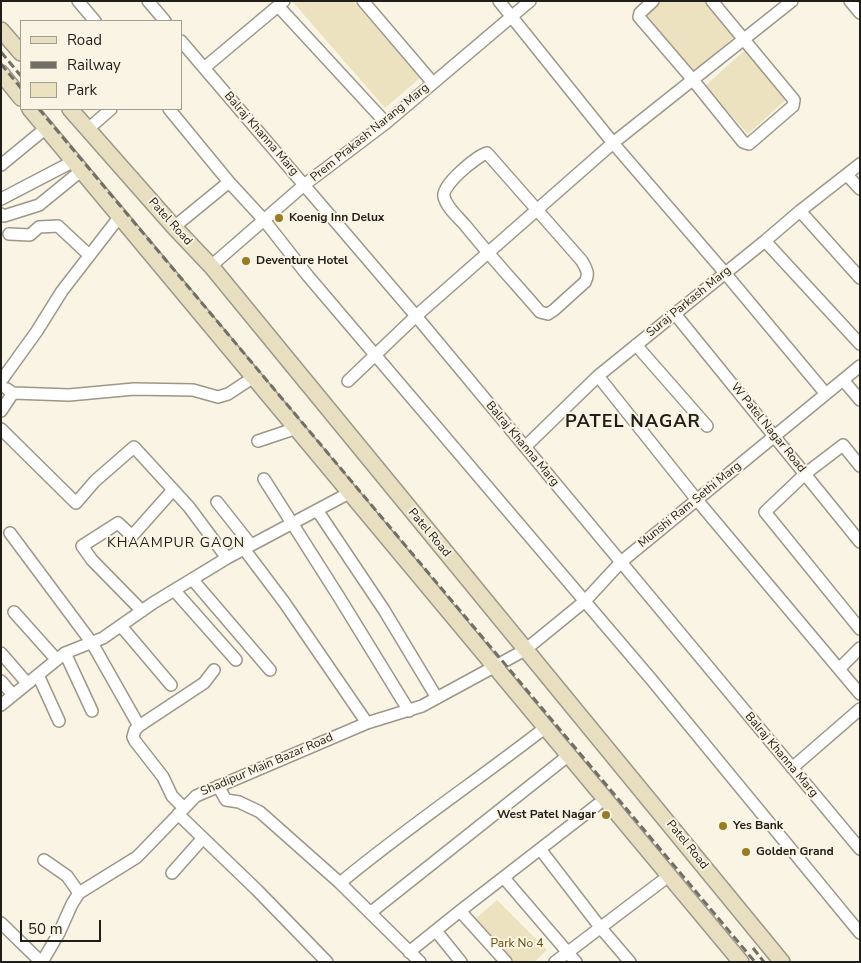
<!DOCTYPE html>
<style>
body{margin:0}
#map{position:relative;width:861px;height:963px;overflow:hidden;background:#f9f4e4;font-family:"Nunito Sans",sans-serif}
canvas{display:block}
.frame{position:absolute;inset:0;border:2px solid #1f1e18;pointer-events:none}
.legend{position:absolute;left:20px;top:20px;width:162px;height:90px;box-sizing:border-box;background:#f9f4e4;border:1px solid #a29e92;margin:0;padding:6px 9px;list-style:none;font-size:15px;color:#1f1e18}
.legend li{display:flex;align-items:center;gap:10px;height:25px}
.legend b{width:25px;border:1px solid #a29e92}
.scale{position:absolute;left:20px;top:920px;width:81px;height:22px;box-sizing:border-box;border:2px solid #1f1e18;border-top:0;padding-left:6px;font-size:15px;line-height:18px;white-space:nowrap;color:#1f1e18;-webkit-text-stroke:4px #f9f4e4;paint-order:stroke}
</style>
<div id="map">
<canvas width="861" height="963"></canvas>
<div class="frame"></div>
<ul class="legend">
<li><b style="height:6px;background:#e8dfc0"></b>Road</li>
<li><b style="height:6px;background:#726f66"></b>Railway</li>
<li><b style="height:14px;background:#ede2c0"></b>Park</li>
</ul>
<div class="scale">50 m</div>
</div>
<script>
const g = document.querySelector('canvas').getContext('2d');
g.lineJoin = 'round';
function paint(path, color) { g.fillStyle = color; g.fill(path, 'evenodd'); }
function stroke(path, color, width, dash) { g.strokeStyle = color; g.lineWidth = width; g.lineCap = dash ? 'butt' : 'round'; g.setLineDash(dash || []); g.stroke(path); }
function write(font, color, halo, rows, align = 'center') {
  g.font = font + ' "Nunito Sans",sans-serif'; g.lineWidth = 4; g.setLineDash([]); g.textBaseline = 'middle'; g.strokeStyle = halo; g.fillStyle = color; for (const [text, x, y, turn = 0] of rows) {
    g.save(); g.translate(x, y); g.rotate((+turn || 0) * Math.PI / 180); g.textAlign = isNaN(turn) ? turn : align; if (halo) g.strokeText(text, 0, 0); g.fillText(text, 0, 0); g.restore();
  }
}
const green = new Path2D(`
 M292,1H353L420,78L385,108Z
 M661,1H709L738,33L694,73L643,17Z
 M746,49L789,97L748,134L705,86Z
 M497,900L547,950L534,962H510L473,921Z`);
const minor = new Path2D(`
 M78,1L95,21
 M148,1L165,21
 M363,1L433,83
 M499,1L613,143L725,273L826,394
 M653,1L640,13L639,17L693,80L743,142L749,144L793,106L794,100L712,1
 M850,1L860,13
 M278,6L386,123
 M181,41L416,316L860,849
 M204,68L284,1
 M169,109L229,182L264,220L308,276L651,679L860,933
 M88,129L111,109
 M487,153L582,261C586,269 590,273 585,282L554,310L548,314L540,312C515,283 489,255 465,225C458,217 447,208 444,197C441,185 477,156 487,153Z
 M1,165L46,128
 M847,175L860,189
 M1,199L74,161
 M800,211L860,278
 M1,214L4,216L39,205L82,170
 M174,227L229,182
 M9,234L30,235L39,227L58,226L89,255
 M765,241L860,344
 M211,266L304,185L386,123L530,1
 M675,314L860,542
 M636,345L707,426
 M598,376L697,500L860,694
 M843,380L860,400
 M1,381L37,331L62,291L120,216
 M348,381L416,316L613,143L792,1
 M13,393L69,395L134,389L193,390L218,397L228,394L254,377
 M1,411L13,393L7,389
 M1,429L76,503L95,481L134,447L189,507L227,558
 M258,441L297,428
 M525,447L598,376L765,241L800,211L860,164
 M860,466L843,445L805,474L765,512L860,629
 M264,479L339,597L409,711
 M217,502L251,545
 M317,510L384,610L437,698
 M10,533L92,643L139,726
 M244,549L284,602L367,723
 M192,579L270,670
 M174,590L236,660
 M142,611L92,560L82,546L118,523L132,536L173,490
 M14,612L56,659
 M121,626L171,685
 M1,653L27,683
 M65,653L92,711
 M839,669L860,648
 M38,675L59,721
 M1,681L13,695
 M1,705L65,653L103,638L153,603L227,558L351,492
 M792,768L860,709
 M218,786L226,800L239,802L260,812L340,883L420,962
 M184,808L172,796L163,777L135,741L133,737L135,730L139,726L204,683L214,670
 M178,814L257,890L327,962
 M540,849L600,927L630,962
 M44,860L67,876L79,893
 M172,873L203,838
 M504,878L576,962
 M340,883C406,828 478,780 546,727
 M370,913L569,755
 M1,923L41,962
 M436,931L461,962
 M409,952L460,911
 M42,962L59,933L72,904L79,893L137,857L196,796L367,723L422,706L525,650L585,601L621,562L860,366
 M506,962L460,911L597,805
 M555,962L662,881`);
const secondary = new Path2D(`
 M1,30L21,53
 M1,73L21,98
 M30,109L741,962
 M70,109L174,227L211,266L782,962`);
const rail = new Path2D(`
 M1,52L21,76
 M1,64L21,88
 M39,109L755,962
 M753,948L764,962`);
const markers = [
 [279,218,5,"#967c24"],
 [246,261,5,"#967c24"],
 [606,815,5,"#967c24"],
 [723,826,5,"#967c24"],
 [746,852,5,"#967c24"]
];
const streetNames = [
 ["Prem Prakash Narang Marg",370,133,-39],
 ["Balraj Khanna Marg",261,134,49],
 ["Patel Road",170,222,48],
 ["Suraj Parkash Marg",689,302,-39],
 ["W Patel Nagar Road",768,428,51],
 ["Balraj Khanna Marg",522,444,50],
 ["Munshi Ram Sethi Marg",690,505,-39],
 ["Patel Road",429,533,50],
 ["Balraj Khanna Marg",781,755,50],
 ["Shadipur Main Bazar Road",267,765,-23],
 ["Patel Road",687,845,51]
];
const poiNames = [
 ["Koenig Inn Delux",289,218],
 ["Deventure Hotel",256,261],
 ["West Patel Nagar",596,815,"right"],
 ["Yes Bank",733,826],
 ["Golden Grand",756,852]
];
const parkNames = [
 ["Park No 4",517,944]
];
const neighbourhoodNames = [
 ["KHAAMPUR GAON",176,544]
];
const districtNames = [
 ["PATEL NAGAR",633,423]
];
paint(green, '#ede2c0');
stroke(minor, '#9c9789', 14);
stroke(secondary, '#9c9789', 18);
stroke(minor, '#fff', 11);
stroke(secondary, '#e8dfc0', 15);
stroke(rail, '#726f66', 3, [8, 4]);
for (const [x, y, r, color] of markers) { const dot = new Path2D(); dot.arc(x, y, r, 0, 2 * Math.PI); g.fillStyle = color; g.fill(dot); stroke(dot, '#f9f4e4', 2); }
write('12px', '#1f1e18', '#f9f4e4', streetNames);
write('bold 12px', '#1f1e18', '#f9f4e4', poiNames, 'left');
write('12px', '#614e09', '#f9f4e4', parkNames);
g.letterSpacing = '1px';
write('14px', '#1f1e18', '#f9f4e4', neighbourhoodNames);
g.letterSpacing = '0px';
g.letterSpacing = '1px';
write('bold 18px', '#1f1e18', '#f9f4e4', districtNames);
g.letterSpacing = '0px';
</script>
